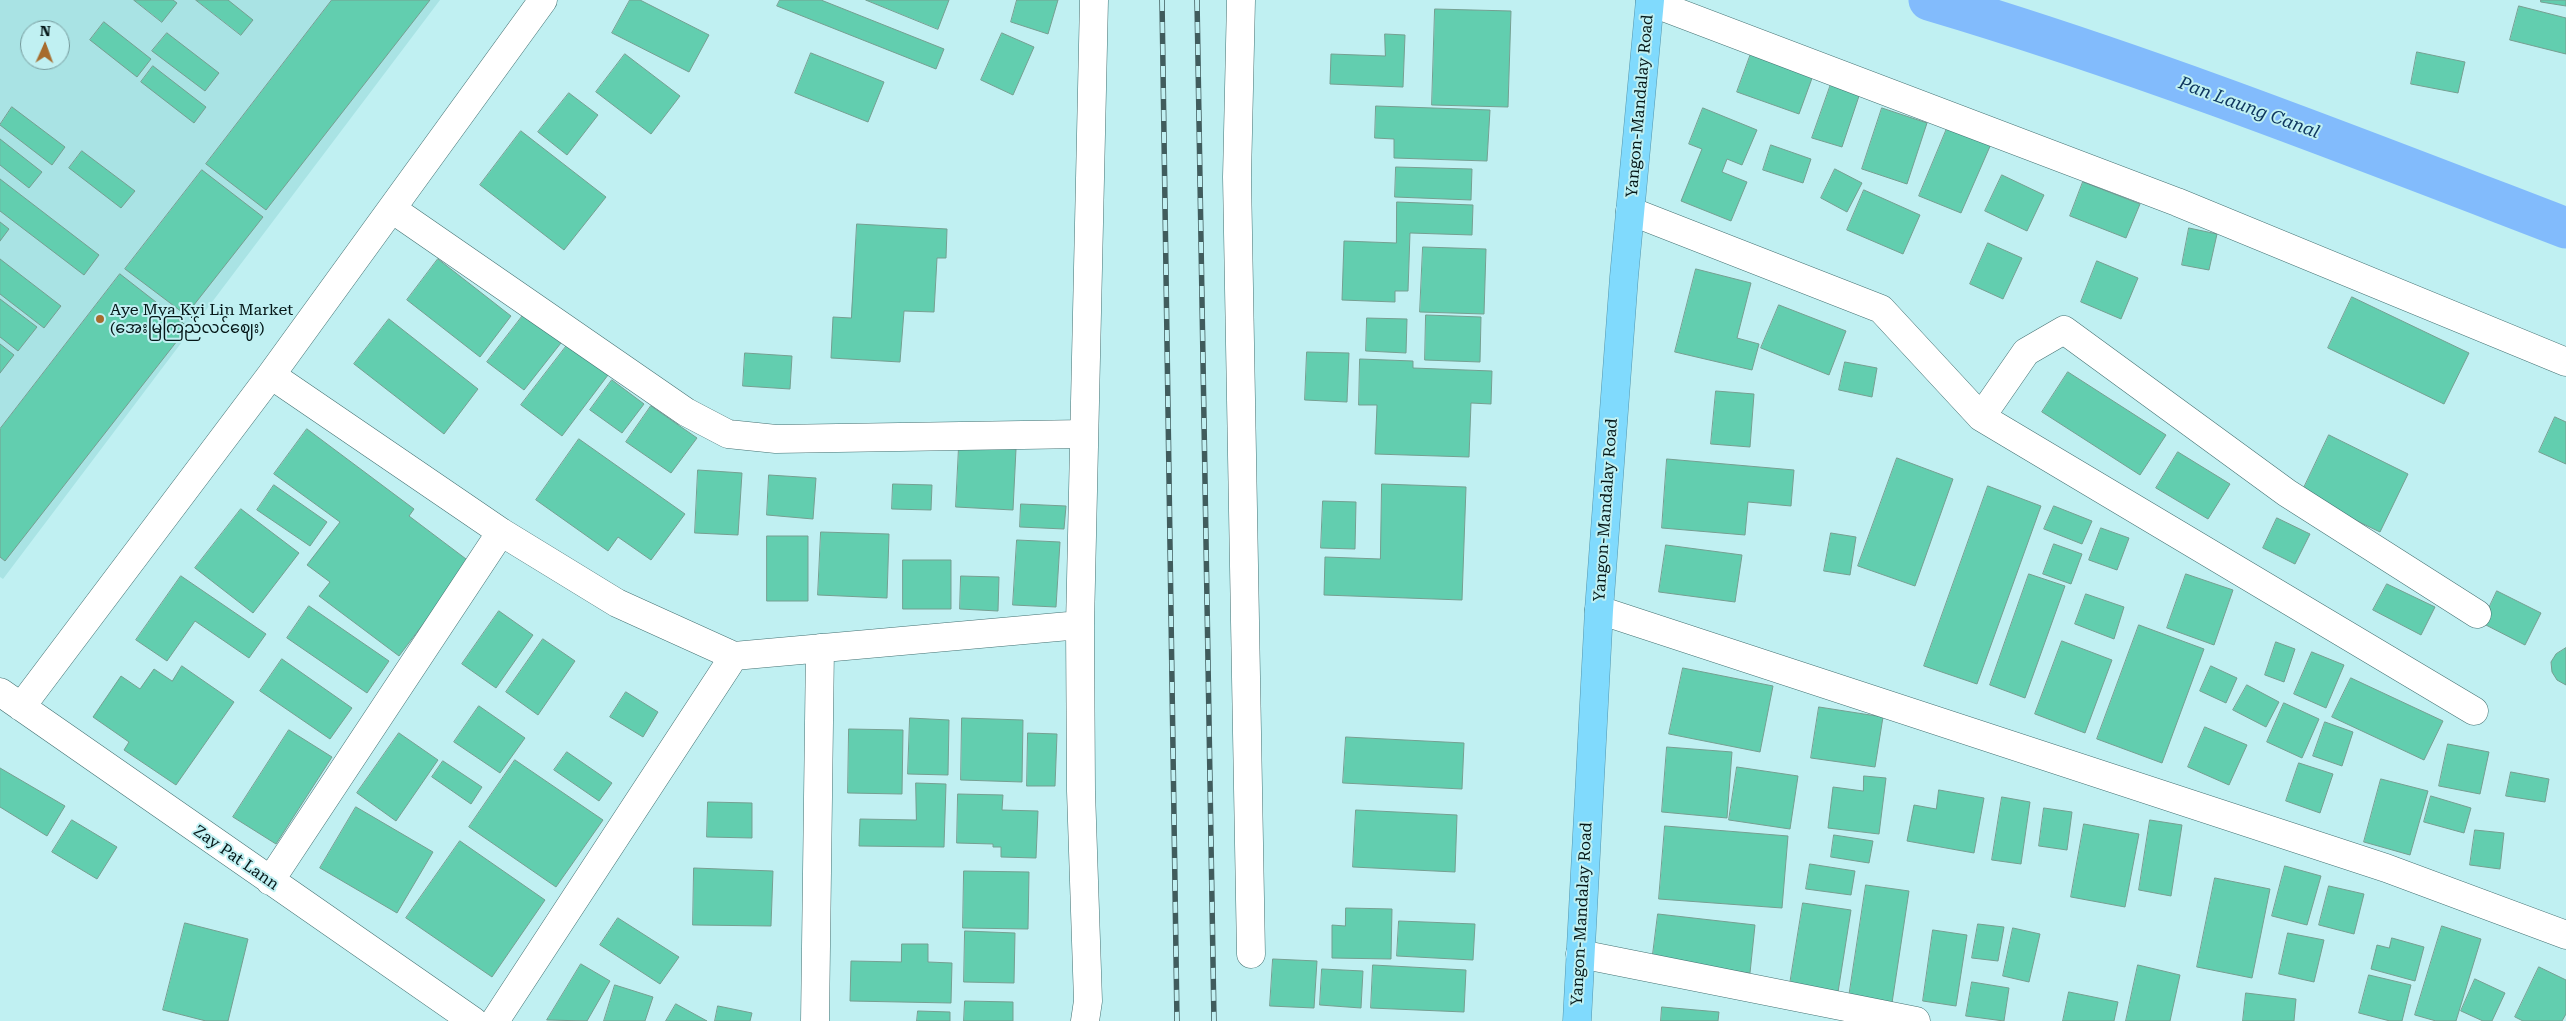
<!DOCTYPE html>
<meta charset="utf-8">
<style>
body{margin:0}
#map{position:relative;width:2566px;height:1021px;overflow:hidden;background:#c0f0f2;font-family:"Roboto Serif",serif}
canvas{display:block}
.north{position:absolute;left:20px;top:20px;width:50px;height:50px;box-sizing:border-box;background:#c0f0f2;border:1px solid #75999b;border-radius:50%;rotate:2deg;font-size:14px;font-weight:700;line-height:20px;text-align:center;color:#051718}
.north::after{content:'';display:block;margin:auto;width:18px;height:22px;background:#a76c2d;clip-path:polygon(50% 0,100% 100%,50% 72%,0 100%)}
</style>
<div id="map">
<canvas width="2566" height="1021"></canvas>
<div class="north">N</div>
</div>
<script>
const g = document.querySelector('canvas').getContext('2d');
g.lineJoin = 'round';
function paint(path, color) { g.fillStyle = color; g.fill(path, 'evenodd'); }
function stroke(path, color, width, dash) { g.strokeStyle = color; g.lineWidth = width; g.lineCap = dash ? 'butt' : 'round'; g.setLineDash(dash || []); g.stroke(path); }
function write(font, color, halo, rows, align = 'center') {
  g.font = font + ' "Roboto Serif","Noto Sans Myanmar",serif'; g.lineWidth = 4; g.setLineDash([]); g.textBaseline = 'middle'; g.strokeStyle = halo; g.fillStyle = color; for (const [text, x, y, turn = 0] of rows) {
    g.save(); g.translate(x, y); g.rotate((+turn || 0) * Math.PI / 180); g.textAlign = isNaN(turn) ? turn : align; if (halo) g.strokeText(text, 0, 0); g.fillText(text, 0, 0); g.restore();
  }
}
const built = new Path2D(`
 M0,0H440L3,579L0,577ZM30,30H60V60H30Z`);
const canal = new Path2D(`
 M1929,0C2145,64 2355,147 2566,228`);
const building = new Path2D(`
 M134,0H173L177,3L162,22Z
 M196,0H228L253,20L241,35Z
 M332,0H430L266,210L206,164Z
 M630,0H640L709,35L689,72L612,33Z
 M780,0H821L944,49L936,69L777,6Z
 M866,0H949L938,29Z
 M1017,0H1058L1048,34L1011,22Z
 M2541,0H2566V6L2541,2Z
 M2519,6L2566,18V54L2510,40Z
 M1435,9L1511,11L1508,107L1432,105Z
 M104,22L151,59L137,77L90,40Z
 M167,33L219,73L205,91L152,51Z
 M1002,33L1034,47L1013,95L981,80Z
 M1385,34L1405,35L1403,87L1330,84L1331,54L1385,56Z
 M1753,48L1815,70L1799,114L1737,92Z
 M2417,52L2465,62L2458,93L2411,84Z
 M811,53L884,82L868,122L795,93Z
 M625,54L680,96L651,134L596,92Z
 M153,66L206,107L194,123L141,82Z
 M1831,84L1860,93L1842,147L1812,138Z
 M569,93L598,115L567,155L538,132Z
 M1376,106L1490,110L1487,161L1394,158V139L1375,138Z
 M12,107L65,147L52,165L0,125Z
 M1703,108L1757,130L1742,165L1727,159L1722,172L1747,182L1731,221L1681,201L1702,149L1689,144Z
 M1882,108L1927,123L1907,184L1862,169Z
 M1948,126L1991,144L1961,213L1919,196Z
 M521,131L606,197L564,250L480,185Z
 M0,139L42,172L29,188L0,165Z
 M1771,145L1811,159L1803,183L1763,170Z
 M82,151L135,191L121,208L69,168Z
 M1396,167L1472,169L1471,200L1395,197Z
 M1835,169L1862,183L1847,212L1821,198Z
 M202,170L263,217L186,315L125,269Z
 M2002,175L2044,195L2027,231L1985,211Z
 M0,179L99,255L84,275L0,211Z
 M2083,182L2140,204L2126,238L2070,216Z
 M1864,190L1920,215L1903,254L1847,230Z
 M1397,202L1473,205L1472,235L1410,233L1408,291H1395V302L1342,300L1344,241L1396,243Z
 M0,222L9,229L0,241Z
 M857,224L947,229L946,258H937L934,312L904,311L900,362L831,358L833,317L851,318Z
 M2189,228L2217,234L2209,270L2182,265Z
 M1988,243L2022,258L2003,299L1970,284Z
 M1423,247L1486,249L1484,314L1420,312Z
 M0,259L61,306L44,328L0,294Z
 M438,259L511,316L480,357L407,300Z
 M2097,261L2138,278L2121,319L2081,302Z
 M1696,269L1751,283L1737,338L1759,344L1752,370L1675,352Z
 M120,274L188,327L5,561L0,557V429Z
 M2352,297L2469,353L2444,404L2328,348Z
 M0,299L37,327L18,351L0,337Z
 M531,305L568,334L524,390L487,362Z
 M1779,305L1846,331L1829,375L1761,348Z
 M1426,315L1481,317L1480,362L1425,360Z
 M1367,318L1407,319L1406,353L1366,351Z
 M389,319L478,389L444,434L354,364Z
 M0,344L14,355L0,373Z
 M568,344L608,375L562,436L521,405Z
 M1307,352L1349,353L1347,402L1305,400Z
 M745,353L792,356L790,389L743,386Z
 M1360,359L1413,361V368L1492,371L1491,404L1471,403L1469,457L1375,454L1377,405H1359Z
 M1845,362L1877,368L1872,397L1839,390Z
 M2068,372L2166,435L2140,475L2042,412Z
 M612,380L644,404L622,433L590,410Z
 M1716,391L1754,394L1750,447L1711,444Z
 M651,406L697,438L671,473L626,442Z
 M2555,417L2566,422V464L2539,452Z
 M307,429L414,509L409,516L470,562L399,656L319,596L330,582L307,565L340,522L274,474Z
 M2329,435L2408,474L2380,532L2301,494Z
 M579,439L685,514L651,560L618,537L608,551L536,500Z
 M959,446L1016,449L1013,510L956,507Z
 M2178,452L2230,484L2208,519L2156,488Z
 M1897,458L1953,479L1915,586L1858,566Z
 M1667,459L1794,470L1791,506L1748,502L1745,535L1662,528Z
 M698,470L742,473L738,535L695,533Z
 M769,475L816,478L813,519L767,515Z
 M893,484L932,485L931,510L892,509Z
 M1382,484L1466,487L1462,600L1324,595L1325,557L1380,559Z
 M274,485L327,522L310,546L257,510Z
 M1988,486L2041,506L1977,684L1924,666Z
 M1323,501L1356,502L1355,549L1321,548Z
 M1021,504L1066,506L1064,529L1020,527Z
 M2054,506L2092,521L2082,544L2044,529Z
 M241,509L299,553L253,613L195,568Z
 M2277,518L2310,534L2295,564L2263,548Z
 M2101,528L2129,538L2117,570L2089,560Z
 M821,532L889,534L887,598L818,595Z
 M1831,533L1856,537L1850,575L1824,571Z
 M767,536H808V601H767Z
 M1017,540L1060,542L1056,607L1013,605Z
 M2054,544L2082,554L2071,584L2043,574Z
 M1666,545L1742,555L1735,602L1659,592Z
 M903,560H951V609H903Z
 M2029,574L2065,586L2025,698L1990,685Z
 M2186,574L2233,590L2214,645L2167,628Z
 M181,576L266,634L249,658L195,621L167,661L136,640Z
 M961,576L999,577L998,611L960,609Z
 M2387,584L2435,607L2421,635L2373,610Z
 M2497,591L2541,613L2525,645L2482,623Z
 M2086,594L2124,607L2114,639L2075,624Z
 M309,606L389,661L367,693L287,638Z
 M499,611L533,635L496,688L462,664Z
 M2139,625L2204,649L2162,763L2097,739Z
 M543,639L575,661L538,715L506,692Z
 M2062,641L2112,660L2085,733L2035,714Z
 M2276,642L2295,649L2284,682L2265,675Z
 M2566,648V685L2557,680L2552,672L2551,662L2556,654Z
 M2312,652L2344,665L2326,708L2294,694Z
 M282,659L352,708L330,739L260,691Z
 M182,666L234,702L176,785L124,750L129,742L93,717L121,676L140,689L154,669L172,681Z
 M2211,666L2237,678L2226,703L2200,691Z
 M1683,668L1773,686L1760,752L1669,734Z
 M2351,678L2443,721L2424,760L2332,717Z
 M2247,685L2279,702L2266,727L2233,710Z
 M626,692L658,712L643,737L610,717Z
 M2284,703L2319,719L2302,758L2267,742Z
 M479,706L525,738L500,773L454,742Z
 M1819,707L1883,717L1875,767L1811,758Z
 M910,718L949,720L948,775L908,774Z
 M962,718L1023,720L1022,782L961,780Z
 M2325,722L2353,732L2342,766L2313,756Z
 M2205,727L2247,745L2229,785L2188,767Z
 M849,729L903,730L902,794L848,793Z
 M289,730L332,757L276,844L233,817Z
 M399,733L438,760L396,821L357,793Z
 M1028,733L1057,734L1055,786H1027Z
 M1346,737L1464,743L1462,789L1343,783Z
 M2448,744L2489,752L2480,794L2439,786Z
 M1667,747L1732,752L1727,818L1662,812Z
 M567,752L612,783L599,801L554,770Z
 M515,760L603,820L556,887L469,827Z
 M443,761L482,787L471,804L432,777Z
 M2299,763L2333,774L2320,813L2286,801Z
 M1737,767L1798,776L1790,829L1729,820Z
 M0,768L65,806L47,836L0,807Z
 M2511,772L2549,779L2545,802L2506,796Z
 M1864,776L1886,778L1879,834L1828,828L1833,787L1863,791Z
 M2381,779L2428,791L2410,855L2364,842Z
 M916,783L946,784L944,847L859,846L860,819L916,820Z
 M1939,790L1984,798L1974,853L1907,841L1914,805L1936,809Z
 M958,794L1003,795L1002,810L1038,811L1036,858L1001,857V847H993V844L957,843Z
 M2431,796L2471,808L2464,833L2424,822Z
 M2002,797L2030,802L2021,864L1992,860Z
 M708,802L752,803V838L707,837Z
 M356,807L433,852L397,913L320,868Z
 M2044,808L2072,812L2067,850L2039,846Z
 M1356,810L1457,815L1455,872L1353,867Z
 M72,820L117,847L97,879L52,852Z
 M2150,820L2182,825L2171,896L2139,890Z
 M2084,824L2139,834L2125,907L2071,897Z
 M1665,826L1788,836L1782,908L1659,899Z
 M2475,830L2504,833L2500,869L2470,865Z
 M1834,835L1873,841L1869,863L1831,857Z
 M460,841L545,900L492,977L406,918Z
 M1810,864L1855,871L1851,895L1806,889Z
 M2285,866L2321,876L2307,925L2272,916Z
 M694,868L773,871L771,926L693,925Z
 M964,871L1029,872L1028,929L963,928Z
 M2215,878L2270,889L2252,978L2197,967Z
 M1866,885L1909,891L1892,1003L1849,997Z
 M2329,886L2364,894L2354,934L2319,925Z
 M1803,903L1851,910L1838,992L1790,984Z
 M1346,908L1392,909L1391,959L1332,958V925L1345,926Z
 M1658,914L1755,925L1750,973L1652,962Z
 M618,918L679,957L660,984L600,945Z
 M1399,921L1475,924L1473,960L1397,956Z
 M185,923L248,939L228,1021H206L163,1010Z
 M1978,924L2004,927L1998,961L1972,958Z
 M2442,926L2481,939L2456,1021H2436L2415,1015Z
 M2013,928L2040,934L2029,982L2003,976Z
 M1933,930L1967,935L1956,1006L1923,1001Z
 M965,931L1015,933L1014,983L964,982Z
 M2288,933L2324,940L2314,982L2279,974Z
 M2392,938L2424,947L2415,981L2371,969L2377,945L2389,948Z
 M902,944H928V962L952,963L951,1003L850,1001L851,961L901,962Z
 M1273,959L1317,961L1314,1008L1270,1006Z
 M581,964L610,981L587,1021L547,1020Z
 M1373,965L1466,970L1464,1012L1371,1008Z
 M2138,965L2180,975L2170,1021H2126Z
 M2539,967L2566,980V1014L2562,1021H2523L2515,1017Z
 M1322,969L1363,971L1361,1008L1320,1005Z
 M2369,975L2411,985L2402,1021H2390L2359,1013Z
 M2475,979L2505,993L2492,1021H2483L2461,1011Z
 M1972,982L2009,988L2004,1021L1966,1016Z
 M615,985L653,997L645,1021H604Z
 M2069,992L2118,1002L2114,1021H2063Z
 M2246,993L2296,999L2294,1021H2243Z
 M965,1001L1013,1002V1021H964Z
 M676,1004L707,1021H666Z
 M718,1006L752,1013L750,1021H715Z
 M1662,1007L1719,1012L1718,1021H1661Z
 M918,1011L950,1012V1021H917Z`);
const street = new Path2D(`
 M1241,0L1237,177L1251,954
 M1650,2L2177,202L2566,362
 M392,209L686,412L728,434L776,439L1084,434
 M1630,211L1881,309L1981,417L2474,711
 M271,375L501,532L617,603L734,656L1080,625
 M1981,417L2026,352L2064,330L2287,493L2477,614
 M1599,610L2386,868L2566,935
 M0,692L473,1021
 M21,707L271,375L543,0
 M270,881L501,532
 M1580,954L1916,1021
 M495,1021L734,656
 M815,1021L820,648
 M1085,1021L1088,1001L1081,791L1080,625L1094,0`);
const highway = new Path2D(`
 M1577,1021L1599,610L1624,277L1650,0`);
const rail = new Path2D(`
 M1162,0L1177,1021
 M1197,0L1214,1021`);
const markers = [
 [100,319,5,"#a76c2d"]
];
const streetNames = [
 ["Yangon-Mandalay Road",1640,106,-85],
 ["Yangon-Mandalay Road",1606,510,-86],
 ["Zay Pat Lann",236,858,35],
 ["Yangon-Mandalay Road",1582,914,-87]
];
const poiNames = [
 ["Aye Mya Kyi Lin Market",110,310],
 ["(အေးမြကြည်လင်ဈေး)",110,328]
];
const waterNames = [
 ["Pan Laung Canal",2249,108,20]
];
paint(built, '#a9e3e4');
stroke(canal, '#82bbfc', 41);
paint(building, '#62ceaf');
stroke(building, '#759f91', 1);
stroke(street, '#447172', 29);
stroke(highway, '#5596ad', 29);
stroke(street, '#fff', 28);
stroke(highway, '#80dafd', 28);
stroke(rail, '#405c5d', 5.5);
stroke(rail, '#c0f0f2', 4, [11]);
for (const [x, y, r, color] of markers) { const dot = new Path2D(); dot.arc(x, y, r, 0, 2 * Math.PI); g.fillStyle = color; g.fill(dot); stroke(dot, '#c0f0f2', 2); }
write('16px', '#051718', '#c0f0f2', streetNames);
write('16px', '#051718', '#c0f0f2', poiNames, 'left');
write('italic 18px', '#0d355d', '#c0f0f2', waterNames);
</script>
